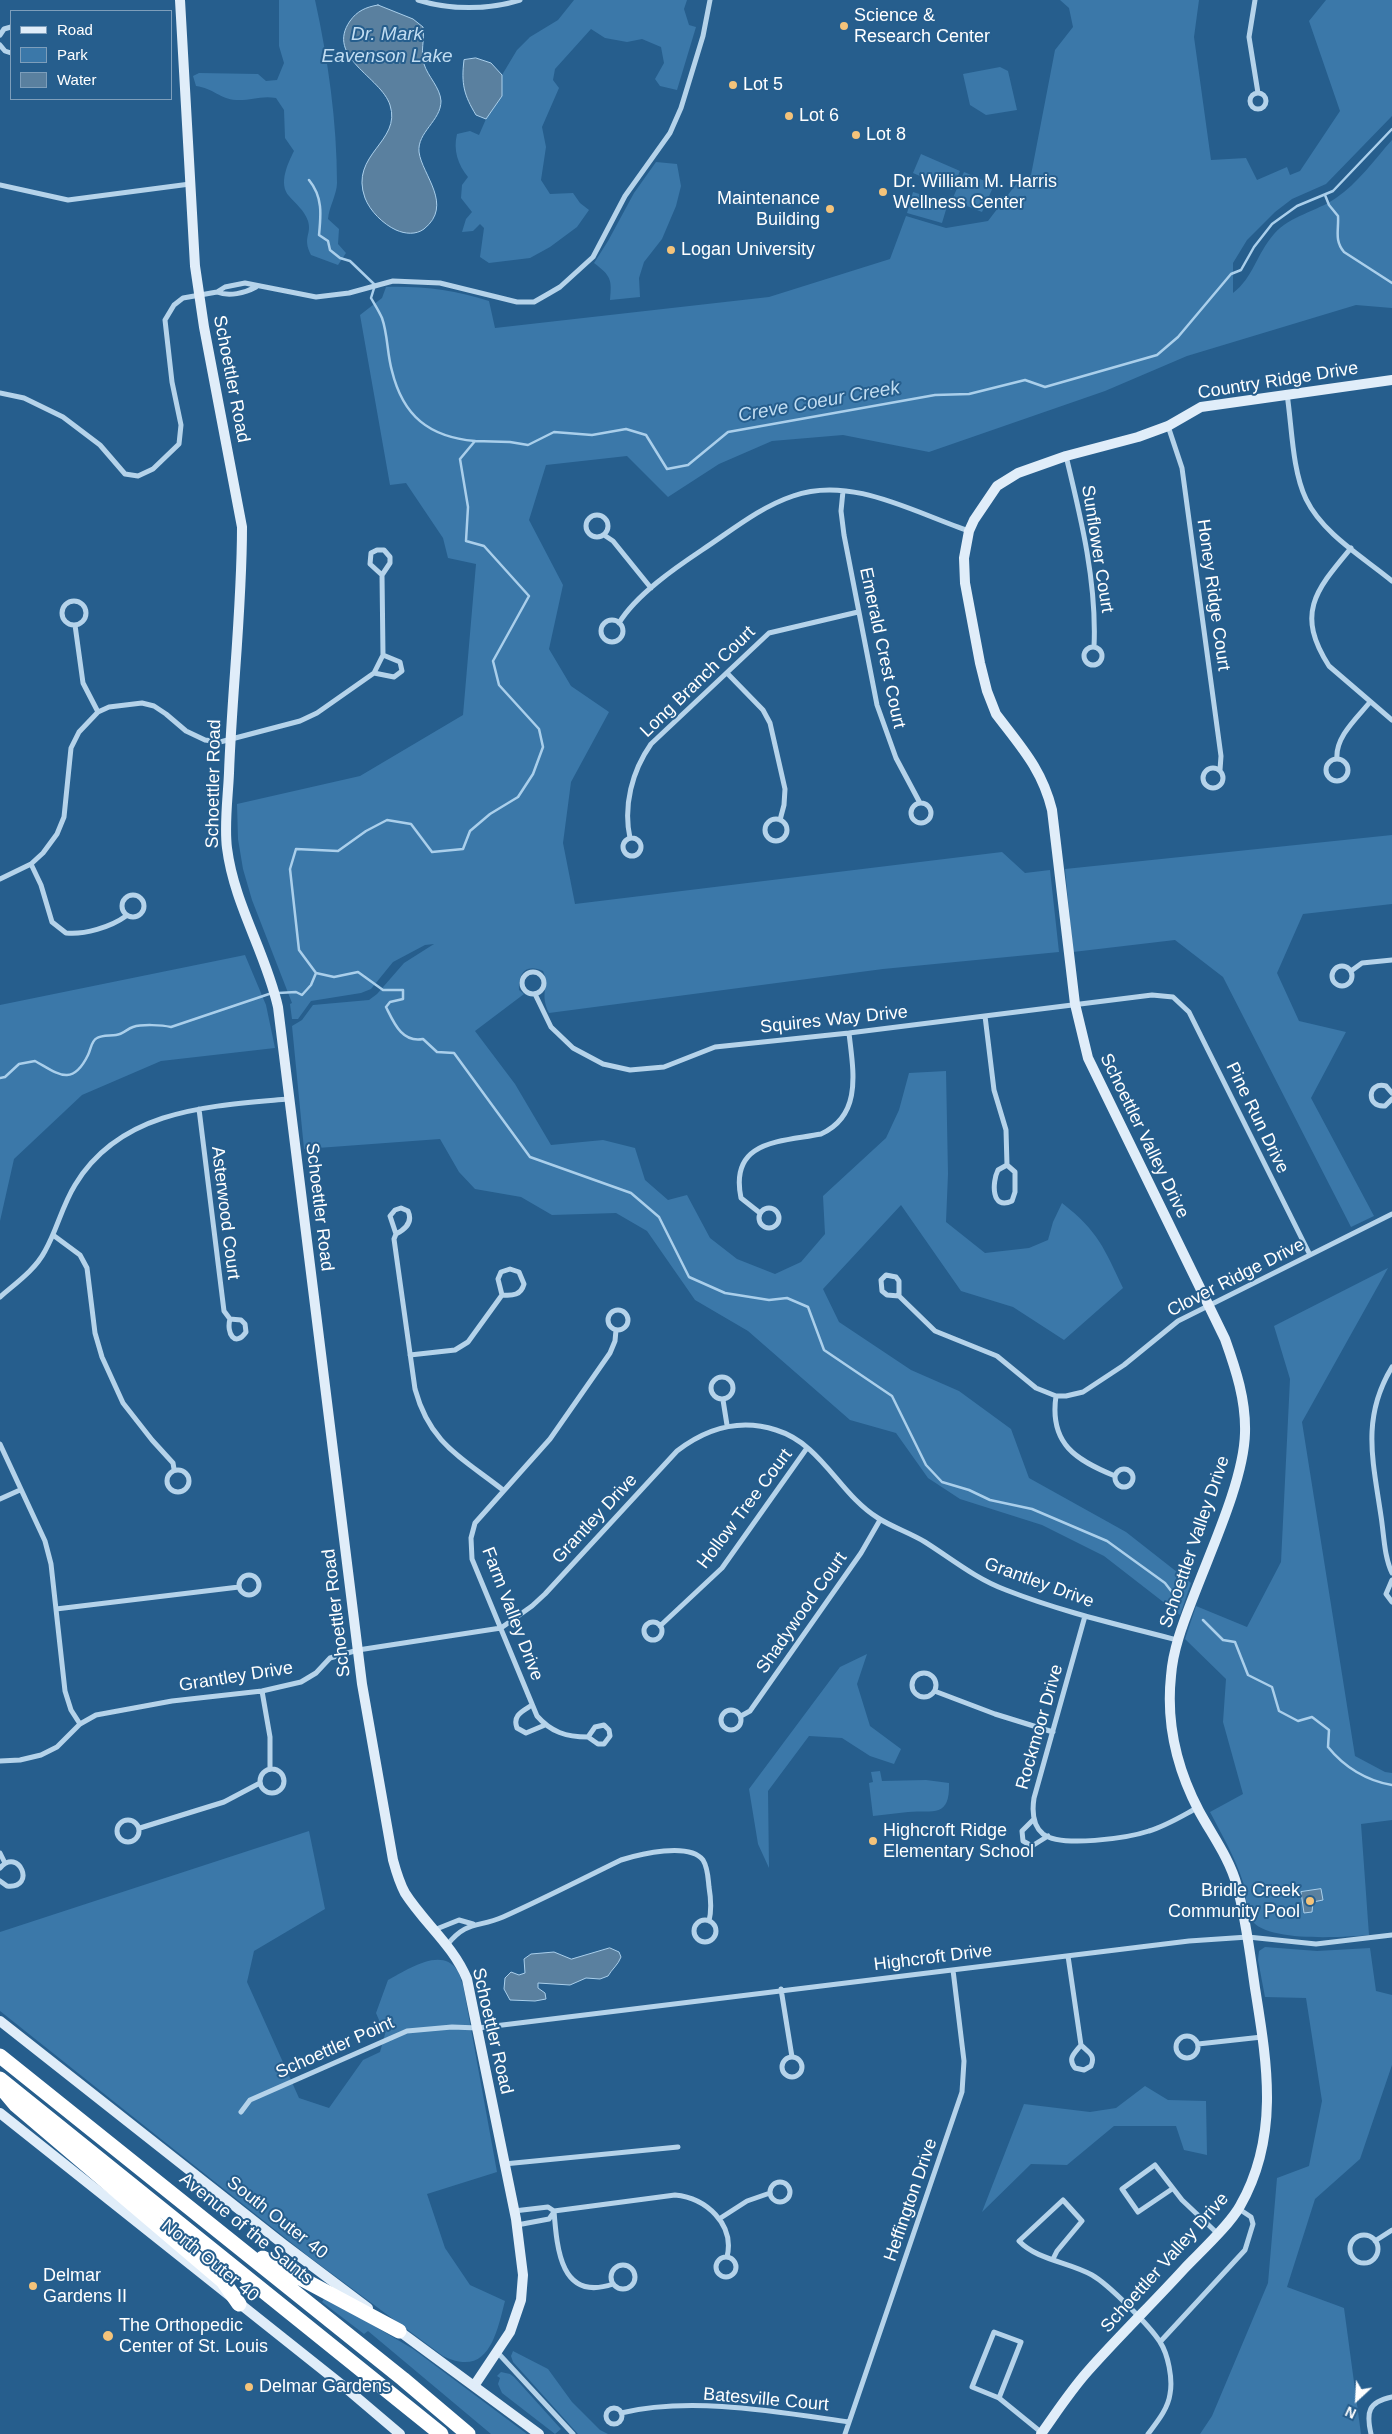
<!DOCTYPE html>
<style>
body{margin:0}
#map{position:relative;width:1392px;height:2434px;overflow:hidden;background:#265e8d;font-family:Arial,sans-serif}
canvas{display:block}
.legend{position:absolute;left:10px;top:10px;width:162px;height:90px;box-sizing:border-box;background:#265e8d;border:1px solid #7d9ebb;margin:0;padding:6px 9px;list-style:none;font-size:15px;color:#fff}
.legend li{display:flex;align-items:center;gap:10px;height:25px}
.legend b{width:25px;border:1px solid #7d9ebb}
.north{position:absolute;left:1332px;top:2374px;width:50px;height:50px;-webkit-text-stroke:4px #265e8d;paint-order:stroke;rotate:205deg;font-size:14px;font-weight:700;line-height:20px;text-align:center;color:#fff}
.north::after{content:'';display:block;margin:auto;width:18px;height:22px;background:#fff;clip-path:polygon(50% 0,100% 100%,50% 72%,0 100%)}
</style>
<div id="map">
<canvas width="1392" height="2434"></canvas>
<ul class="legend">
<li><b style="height:6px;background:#e0edf9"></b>Road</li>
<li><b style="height:14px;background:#3b78a9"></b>Park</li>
<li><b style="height:14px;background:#5a809f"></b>Water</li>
</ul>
<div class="north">N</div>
</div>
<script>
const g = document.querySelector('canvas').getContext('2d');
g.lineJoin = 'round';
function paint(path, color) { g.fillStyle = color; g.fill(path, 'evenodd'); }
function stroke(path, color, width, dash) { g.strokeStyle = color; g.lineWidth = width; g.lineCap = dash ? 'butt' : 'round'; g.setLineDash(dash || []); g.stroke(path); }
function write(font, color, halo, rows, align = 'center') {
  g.font = font + ' Arial,sans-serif'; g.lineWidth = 4; g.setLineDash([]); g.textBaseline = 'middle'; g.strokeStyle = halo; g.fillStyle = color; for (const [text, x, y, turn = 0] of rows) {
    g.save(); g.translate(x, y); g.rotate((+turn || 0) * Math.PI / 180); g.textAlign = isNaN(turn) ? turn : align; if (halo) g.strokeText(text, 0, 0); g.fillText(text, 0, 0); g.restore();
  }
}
const green = new Path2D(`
 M279,0H315C328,59 337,122 337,183C337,194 329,207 328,219L339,229L338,244L346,253L338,265L311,255C302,237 312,235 308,221C304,210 296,204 289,196C278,184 288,163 294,151L285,138L284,110L276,98C261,95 250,101 236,100C220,99 213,88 196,86L193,76L199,73L258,74L266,81L277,80L284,63L279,46Z
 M574,0H687L684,9L689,25L696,27L677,90L660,86L655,79L664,63L661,47L642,39L627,42L605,38L591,29L555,69L553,80L559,88L542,127L546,147L541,180L550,194L573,193L580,203L589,210L577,227L550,247L530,258L489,263L480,257L484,228L480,224L473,231L462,232L466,219L472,212L461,198L462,185L468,177C458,165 453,150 457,134L470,131L479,135L486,119L502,96V75L517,50L530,37L558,20Z
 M1060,0H1199L1194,37L1211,160L1246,158L1257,180L1287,167L1290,175L1300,171L1340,111L1309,21L1326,0H1392V116L1326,184L1292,199L1275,212L1247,240L1233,263V293C1253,278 1257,253 1274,234C1291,215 1316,212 1336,198C1358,183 1374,160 1392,140V308L1356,305L1187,356L1105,391L929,452L843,435L772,441L719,464L668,497L627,456L546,465L529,520L563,585L549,649L571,686L609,712L571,782L563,843L575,904L1002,852L1025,873L1050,870L1059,952L883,969L549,1013C539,993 550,987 543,971C526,963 518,973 519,990L524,994L475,1031L515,1084L551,1145L603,1140L635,1148L645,1180L668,1200L687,1195L710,1238L737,1259L775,1274L801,1262L825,1234L823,1196L886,1138L899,1110L909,1073L946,1071L948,1174L946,1222L985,1253L1029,1248L1048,1240L1053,1222L1062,1203C1098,1231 1104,1248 1123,1288L1064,1340L1013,1307L961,1291L901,1205L823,1289L839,1322L911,1370L959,1391L1011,1429L1029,1478L1126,1532L1191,1583L1180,1615L1104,1556L1042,1525L960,1499L928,1478L896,1433L850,1420L748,1331L695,1300L647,1231L616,1213L552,1215L521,1197L475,1189L459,1172L440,1139L304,1149L292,1026L302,1020L313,1005L369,1000L377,994L404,963L434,944L425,945L393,962L371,989L361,993L311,1001L298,1019H292L290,1004L292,1003L252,900L243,869L238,839L237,804L360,776L463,715L476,564L448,558L443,538L406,483L390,485L360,315L382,298L386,287C422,286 454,290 489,301L495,328L769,297L890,259L906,216L946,228L988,221L1017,183L1031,175L1055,50L1073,27L1069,8Z
 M1000,67L1008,71L1017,110L986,115L970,105L963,74Z
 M921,154L960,171L952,190L913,173Z
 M656,162L677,164L681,186L676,206L662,239L644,262L639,278L640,297L610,300C612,279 611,276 594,263L608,241L634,193Z
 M964,172L994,185L982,212L952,200Z
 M913,192L948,203L942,223L907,213Z
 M1392,835V904L1303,914L1277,973L1299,1021L1346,1032L1311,1098L1374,1216L1351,1227L1223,977L1175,940L1073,952L1065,869Z
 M245,955L266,1005L275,1048L161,1061L82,1095L14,1159L0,1221V1005Z
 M1388,1268L1302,1422L1355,1756L1385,1772L1392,1773V1820L1361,1824L1369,1935C1346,1937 1264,1943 1251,1919C1245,1908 1247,1893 1243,1882C1235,1857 1222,1835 1210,1812L1243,1794L1223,1722L1226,1679L1185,1639L1196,1606L1247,1627L1281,1562L1290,1379L1274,1326Z
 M867,1654L857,1684L870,1726L901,1749L894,1764L870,1756L842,1738L809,1736L768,1791L769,1868L758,1844L749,1789L840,1667Z
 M880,1771L882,1781L926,1780L949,1783C950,1818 934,1810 908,1812C896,1813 885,1815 873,1816L869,1783L873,1782L871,1772Z
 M309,1831L325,1909L254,1951L247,1982L299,2098L329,2108L363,2060L380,2052L385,2034L376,2013L388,1980C406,1971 441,1946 457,1970C460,1974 461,1981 463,1985L497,2172L427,2194L445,2248L470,2285L505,2301C496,2336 488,2378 443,2356L308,2256L0,2011V1932Z
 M1265,1947L1317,1951L1370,1948L1376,1991L1392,1995V2065L1360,2159L1315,2199L1287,2287L1344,2308L1361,2434H1200L1212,2416L1268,2283L1277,2178L1309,2166L1322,2101L1306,1998L1265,1997L1258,1960L1259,1951Z
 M1145,2086L1168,2100L1206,2101L1207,2155L1184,2150L1176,2126H1114L1067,2165L1031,2164L982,2212L1024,2104L1090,2112L1116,2108Z
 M325,2297L413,2349L527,2434H491L368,2331L364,2334L322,2302Z
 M513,2351L548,2369L572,2402L600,2430L608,2434H578L513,2362L511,2356Z
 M501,2372L510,2374L514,2377L561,2429L555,2434L502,2393L498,2384L500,2378L497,2376Z`);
const water = new Path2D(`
 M378,5L413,19L423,27C425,39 420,52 424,64C428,77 440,87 441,101C441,121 417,132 419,152C422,175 454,205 424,229C416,235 405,234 396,230C383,224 370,211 365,198C349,154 402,142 390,105C381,77 325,57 350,21C357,11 366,7 378,5Z
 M476,58L491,63L502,75V96L486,119L476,115C464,95 461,84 464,60Z
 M1321,1889L1323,1900L1313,1902L1312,1912L1304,1913L1301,1892Z
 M610,1948L619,1952L621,1957C618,1965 612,1969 608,1976L600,1979L586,1978L570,1985L538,1983V1988L545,1993L546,1999L535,2001L510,2000L504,1989L505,1978L511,1972L519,1975L525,1973L524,1959L531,1954L554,1952L571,1959Z`);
const stream = new Path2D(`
 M309,180C323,197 321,215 319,235L328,241L330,250L340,258L350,261L375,285L371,298C375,305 379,311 382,318C388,335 387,354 392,371C403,416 429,437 475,441
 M1325,195L1329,205L1338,216C1339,230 1334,240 1344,252L1392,283
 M316,973L334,977L358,972L383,990H403V999L390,1002L386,1007C394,1023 402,1043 423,1039L437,1052L454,1053L530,1157L631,1193L659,1217L689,1277L725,1293L769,1300L787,1298L808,1307L824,1350L892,1396L926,1465L942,1482L969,1490L990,1500L1032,1509L1107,1541L1165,1583L1175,1596
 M278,993L296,992L302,995L311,985L316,973L299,950L290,869L296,849L338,851L366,831L387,820L411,824L432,852L463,849L470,831L490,814L518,797L533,774L543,747L539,729L499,685L493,661L529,596L484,546L466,541L468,507L460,459L475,441L510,442L528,445L554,432L592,435L626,429L646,435L667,469L688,465L728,432L935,395L969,394L1025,380L1045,387L1157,355L1178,337L1231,274L1241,270L1254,247L1272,224L1297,206L1333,191L1392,129
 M0,1078L5,1077L19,1064L35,1061C57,1073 72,1088 88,1055C91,1049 91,1041 97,1038C102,1035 110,1036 116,1035C123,1034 127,1029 133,1027C142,1024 162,1025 171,1027L272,993
 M1203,1620L1223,1640L1235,1642L1248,1675L1272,1687L1279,1711L1298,1721L1312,1717L1329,1730L1328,1747C1344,1767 1367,1781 1392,1785`);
const street = new Path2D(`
 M418,0C449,10 489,10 520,0
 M1255,0L1249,37L1258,93
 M0,35L4,29L11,27
 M0,45L5,51L11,53
 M1250 101a8 8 0 1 1 16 0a8 8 0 1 1-16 0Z
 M0,185L68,200L190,184
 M217,292C229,297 245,293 256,287
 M0,393L24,398L63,417L100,445L125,474L138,476L153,469L179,444L181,425L172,382L165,320L174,305L183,298L217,292L225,287L245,283L316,297L349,293L393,281L440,283L517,302H534L548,294L560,287L593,257L625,196L670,133L681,108L703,36L710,0
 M1287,394C1292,426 1292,470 1306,499C1323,534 1363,557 1392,581
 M1168,426L1182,468L1221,756L1220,770
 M1066,456C1081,518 1097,583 1094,647
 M843,491L841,511L844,535L877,705L896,758L920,803
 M586 526a11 11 0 1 1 22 0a11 11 0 1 1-22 0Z
 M604,535L613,541L651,588
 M1351,548C1316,590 1295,613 1329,666L1392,720
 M377,550H384L390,557V563L382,575L370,564L371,553Z
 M62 613a12 12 0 1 1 24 0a12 12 0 1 1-24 0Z
 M601 631a11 11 0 1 1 22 0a11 11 0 1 1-22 0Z
 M619,623C636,595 675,568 702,550C731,531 760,507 793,496C851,475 915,513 969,531
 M75,625L83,683L98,712
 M1084 656a9 9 0 1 1 18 0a9 9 0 1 1-18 0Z
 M374,673L394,677L402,671L400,662L383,655
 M727,673L763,710L770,723L785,789L784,805L780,820
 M1337,759C1335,737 1357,718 1370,702
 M1326 770a11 11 0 1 1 22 0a11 11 0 1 1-22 0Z
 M1203 778a10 10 0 1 1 20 0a10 10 0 1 1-20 0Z
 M911 813a10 10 0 1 1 20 0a10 10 0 1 1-20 0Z
 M765 830a11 11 0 1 1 22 0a11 11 0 1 1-22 0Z
 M623 847a9 9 0 1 1 18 0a9 9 0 1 1-18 0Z
 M630,838C623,806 632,771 651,744L769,633L858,612
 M31,864L41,885L52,922L66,933C84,935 111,927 126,916
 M0,879L31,864L43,853L57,834L64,817L71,748L79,732L98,712L109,707L142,703L154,706L166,714L186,731L205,740L220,742L300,721L317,713L374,673L383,655L382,575
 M122 906a11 11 0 1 1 22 0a11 11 0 1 1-22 0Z
 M1332 976a10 10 0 1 1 20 0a10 10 0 1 1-20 0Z
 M1351,971L1362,963L1392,960
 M522 983a11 11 0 1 1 22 0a11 11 0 1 1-22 0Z
 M535,994L551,1027L573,1048L603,1064L630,1070L664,1067L715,1047L849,1033L1152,995L1173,997L1189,1012L1310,1255
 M985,1016L994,1090L1006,1130L1007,1165
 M1392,1093L1386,1086C1367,1081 1366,1108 1385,1106L1392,1099
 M199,1109L224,1311L230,1319
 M1007,1165L1015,1172V1192L1012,1201C991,1211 992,1182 998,1170Z
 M759 1218a10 10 0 1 1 20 0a10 10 0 1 1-20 0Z
 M401,1208L408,1211C413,1222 406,1229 396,1234L390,1216L395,1210Z
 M760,1213L741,1198C729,1140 780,1142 821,1134C863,1115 853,1070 849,1033
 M396,1234L394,1239L415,1389C430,1444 461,1457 503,1490
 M53,1235L80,1255L87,1268L95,1333L102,1357L123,1403L152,1440L173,1463L174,1469
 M510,1269L519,1272L524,1284C521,1295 513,1296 502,1295L498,1279L501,1272Z
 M886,1275L896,1277L899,1281V1296L887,1295L882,1291L881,1280Z
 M899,1296L935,1331L997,1356L1036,1388L1056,1396H1066L1083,1392L1124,1365L1178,1321L1392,1214
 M0,1297C16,1283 35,1270 45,1251C57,1230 62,1206 75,1185C121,1109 210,1106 288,1099
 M608 1320a10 10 0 1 1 20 0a10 10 0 1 1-20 0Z
 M230,1319L241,1320L245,1324L246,1332C235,1348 226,1333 230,1319Z
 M410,1355L455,1350L468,1342L502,1295
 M1392,1367C1361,1418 1373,1461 1381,1516C1384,1535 1384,1556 1392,1573
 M711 1388a11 11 0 1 1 22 0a11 11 0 1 1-22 0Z
 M1056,1396C1049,1444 1076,1460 1115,1476
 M723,1400L727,1425
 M0,1444L45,1541L51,1564L65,1691L71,1710L80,1724
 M1115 1478a9 9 0 1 1 18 0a9 9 0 1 1-18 0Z
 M167 1481a11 11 0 1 1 22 0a11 11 0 1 1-22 0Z
 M0,1499L20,1490
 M239 1585a10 10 0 1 1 20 0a10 10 0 1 1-20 0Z
 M1392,1580L1386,1594L1392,1602
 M56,1609L239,1587
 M1085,1616L1034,1798C1032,1811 1032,1825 1043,1834C1061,1848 1128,1838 1149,1831C1166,1826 1182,1816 1197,1808
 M644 1631a9 9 0 1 1 18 0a9 9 0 1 1-18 0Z
 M660,1626L722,1568L807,1448
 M912 1685a12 12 0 1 1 24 0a12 12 0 1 1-24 0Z
 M262,1691L270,1737V1768
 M937,1692L995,1714L1053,1732
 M532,1705C523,1711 512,1715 517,1728L526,1733L545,1725
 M721 1720a10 10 0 1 1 20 0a10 10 0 1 1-20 0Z
 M741,1716L750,1711L861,1553L880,1520
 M604,1725L609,1730L610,1736L604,1744H598L588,1737L595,1727Z
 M588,1737C566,1737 551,1732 537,1716L472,1559L471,1538L475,1523L550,1439L610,1353L615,1341L616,1330
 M0,1761L20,1760L41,1755L57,1747L80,1724L96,1715L172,1701L262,1691L301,1682L316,1673L330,1658L358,1650L501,1628L532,1606L545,1594L677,1451C707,1428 739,1418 776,1430C822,1444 839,1494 878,1518C892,1527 910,1533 925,1542C952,1559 976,1579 1006,1590C1062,1612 1120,1625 1177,1640
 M260 1781a12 12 0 1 1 24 0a12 12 0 1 1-24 0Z
 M1034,1819L1022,1831L1023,1841L1032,1846L1048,1836
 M117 1831a11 11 0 1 1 22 0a11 11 0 1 1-22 0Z
 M140,1828L224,1802L260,1783
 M0,1853L5,1863
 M0,1868C19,1846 37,1889 7,1886L0,1881
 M694 1931a11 11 0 1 1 22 0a11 11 0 1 1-22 0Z
 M434,1930L459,1920L473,1924
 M447,1945C467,1920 478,1928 503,1917C543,1899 582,1879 621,1860C640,1854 689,1842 703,1860C708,1868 708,1878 709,1887C711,1899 712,1909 709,1921
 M1068,1956L1081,2045
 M781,1989L792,2057
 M1176 2047a11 11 0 1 1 22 0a11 11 0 1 1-22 0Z
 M1198,2044L1262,2037
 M1081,2045C1088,2052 1096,2055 1091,2066L1084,2070L1075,2068C1067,2058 1075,2053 1081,2045Z
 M782 2067a10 10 0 1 1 20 0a10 10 0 1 1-20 0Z
 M241,2112L250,2100L407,2031L452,2027L478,2028L1189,1941L1248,1937L1316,1944L1392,1935
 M504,2164L678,2147
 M770 2192a10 10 0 1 1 20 0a10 10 0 1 1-20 0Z
 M1172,2189L1138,2212L1122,2189L1155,2165L1182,2200L1217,2233
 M514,2211L548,2207L554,2211L675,2195C706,2198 735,2224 727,2257
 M554,2211C557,2250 561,2302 613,2284
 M719,2219L747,2201L770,2193
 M517,2225L549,2219L554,2212
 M1350 2249a14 14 0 1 1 28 0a14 14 0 1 1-28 0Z
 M1375,2241L1392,2230
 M716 2267a10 10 0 1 1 20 0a10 10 0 1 1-20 0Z
 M1053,2259L1057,2251L1082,2221L1063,2200L1019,2241C1037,2260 1069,2262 1092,2275C1108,2284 1150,2326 1160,2342C1168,2354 1173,2379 1170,2394C1168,2409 1157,2422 1148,2434
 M611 2277a12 12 0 1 1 24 0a12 12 0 1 1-24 0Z
 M1160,2342L1245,2250L1253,2224L1251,2217L1239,2209
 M498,2353L573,2434
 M999,2398L1021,2342L994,2332L972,2387L999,2398L1042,2433
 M606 2416a8 8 0 1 1 16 0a8 8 0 1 1-16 0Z
 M621,2413C691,2396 778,2412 849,2422
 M845,2434L962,2092L964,2061L953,1970
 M1371,2434C1366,2412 1368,2402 1392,2397`);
const secondary = new Path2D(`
 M180,0L195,266L204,327L242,527C242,609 232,691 229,773C228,797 224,824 227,848C234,904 266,953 278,1007L362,1684L393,1860C396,1871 399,1882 405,1893C424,1923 453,1945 467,1979L516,2219L523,2275L521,2300L510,2332L474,2386
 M0,2021L283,2244L368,2308
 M0,2113L347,2389L400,2434
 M395,2328L539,2434
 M1041,2434C1056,2413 1071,2390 1088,2371C1119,2336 1152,2304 1184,2269C1200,2252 1229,2226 1240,2206C1280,2136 1267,2063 1255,1988C1250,1954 1246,1919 1237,1886C1230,1859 1212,1835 1199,1811C1177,1769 1166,1723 1171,1676C1173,1648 1184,1621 1194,1595C1211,1550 1244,1479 1245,1433C1246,1400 1236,1370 1225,1339L1088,1058L1075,1004L1052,810C1042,769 1021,747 996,714L987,691L980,663L965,583L964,558L969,531L974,520L997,486L1018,473L1066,456L1138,437L1168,426L1201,407L1392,380`);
const highway = new Path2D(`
 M0,2056L403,2379L468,2434
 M0,2079L441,2434
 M4,2091L16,2105L223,2281L239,2304
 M263,2258L399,2331`);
const markers = [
 [844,26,5,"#f4c37a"],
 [733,85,5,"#f4c37a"],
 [789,116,5,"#f4c37a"],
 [856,135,5,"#f4c37a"],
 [883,192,5,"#f4c37a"],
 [830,209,5,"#f4c37a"],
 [671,250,5,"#f4c37a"],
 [873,1841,5,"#f4c37a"],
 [1310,1901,5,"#f4c37a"],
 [33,2286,5,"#f4c37a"],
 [108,2336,6,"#f4c37a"],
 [249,2387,5,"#f4c37a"]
];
const poiNames = [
 ["Science &",854,16],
 ["Research Center",854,37],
 ["Lot 5",743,85],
 ["Lot 6",799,116],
 ["Lot 8",866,135],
 ["Dr. William M. Harris",893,182],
 ["Wellness Center",893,203],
 ["Maintenance",820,199,"right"],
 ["Building",820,220,"right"],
 ["Logan University",681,250],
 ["Highcroft Ridge",883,1831],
 ["Elementary School",883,1852],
 ["Bridle Creek",1300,1891,"right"],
 ["Community Pool",1300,1912,"right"],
 ["Delmar",43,2276],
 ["Gardens II",43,2297],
 ["The Orthopedic",119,2326],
 ["Center of St. Louis",119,2347],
 ["Delmar Gardens",259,2387]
];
const streetNames = [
 ["Schoettler Road",231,379,79],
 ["Country Ridge Drive",1278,381,-9],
 ["Sunflower Court",1097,549,81],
 ["Honey Ridge Court",1213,595,82],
 ["Emerald Crest Court",882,648,78],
 ["Long Branch Court",698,682,-44],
 ["Schoettler Road",214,784,-89],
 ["Squires Way Drive",834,1020,-6],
 ["Pine Run Drive",1257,1118,64],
 ["Schoettler Valley Drive",1144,1136,64],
 ["Schoettler Road",319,1207,83],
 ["Asterwood Court",225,1213,83],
 ["Clover Ridge Drive",1236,1278,-27],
 ["Hollow Tree Court",745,1509,-53],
 ["Grantley Drive",595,1519,-47],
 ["Schoettler Valley Drive",1195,1542,-71],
 ["Grantley Drive",1039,1583,20],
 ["Schoettler Road",337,1613,-97],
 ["Shadywood Court",802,1613,-55],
 ["Farm Valley Drive",512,1614,69],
 ["Grantley Drive",236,1677,-9],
 ["Rockmoor Drive",1040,1727,-74],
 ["Highcroft Drive",933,1958,-7],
 ["Schoettler Road",492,2031,77],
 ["Schoettler Point",335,2048,-24],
 ["Heffington Drive",911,2200,-71],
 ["South Outer 40",277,2218,38],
 ["Avenue of the Saints",246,2229,39],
 ["North Outer 40",210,2261,39],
 ["Schoettler Valley Drive",1165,2263,-48],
 ["Batesville Court",766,2400,5]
];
const waterNames = [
 ["Dr. Mark",387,35],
 ["Eavenson Lake",387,57],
 ["Creve Coeur Creek",819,402,-10]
];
paint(green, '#3b78a9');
paint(water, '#5a809f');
stroke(water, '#aacfeb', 1);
stroke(stream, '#aacfeb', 2.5);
stroke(street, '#b5d3ea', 5);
stroke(secondary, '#e0edf9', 10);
stroke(highway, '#fff', 15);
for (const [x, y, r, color] of markers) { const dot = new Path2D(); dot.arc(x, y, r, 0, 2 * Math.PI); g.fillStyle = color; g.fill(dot); stroke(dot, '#265e8d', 2); }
write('18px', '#fff', '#265e8d', poiNames, 'left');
write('18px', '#fff', '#265e8d', streetNames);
write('italic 19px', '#c1ddf2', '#265e8d', waterNames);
</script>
